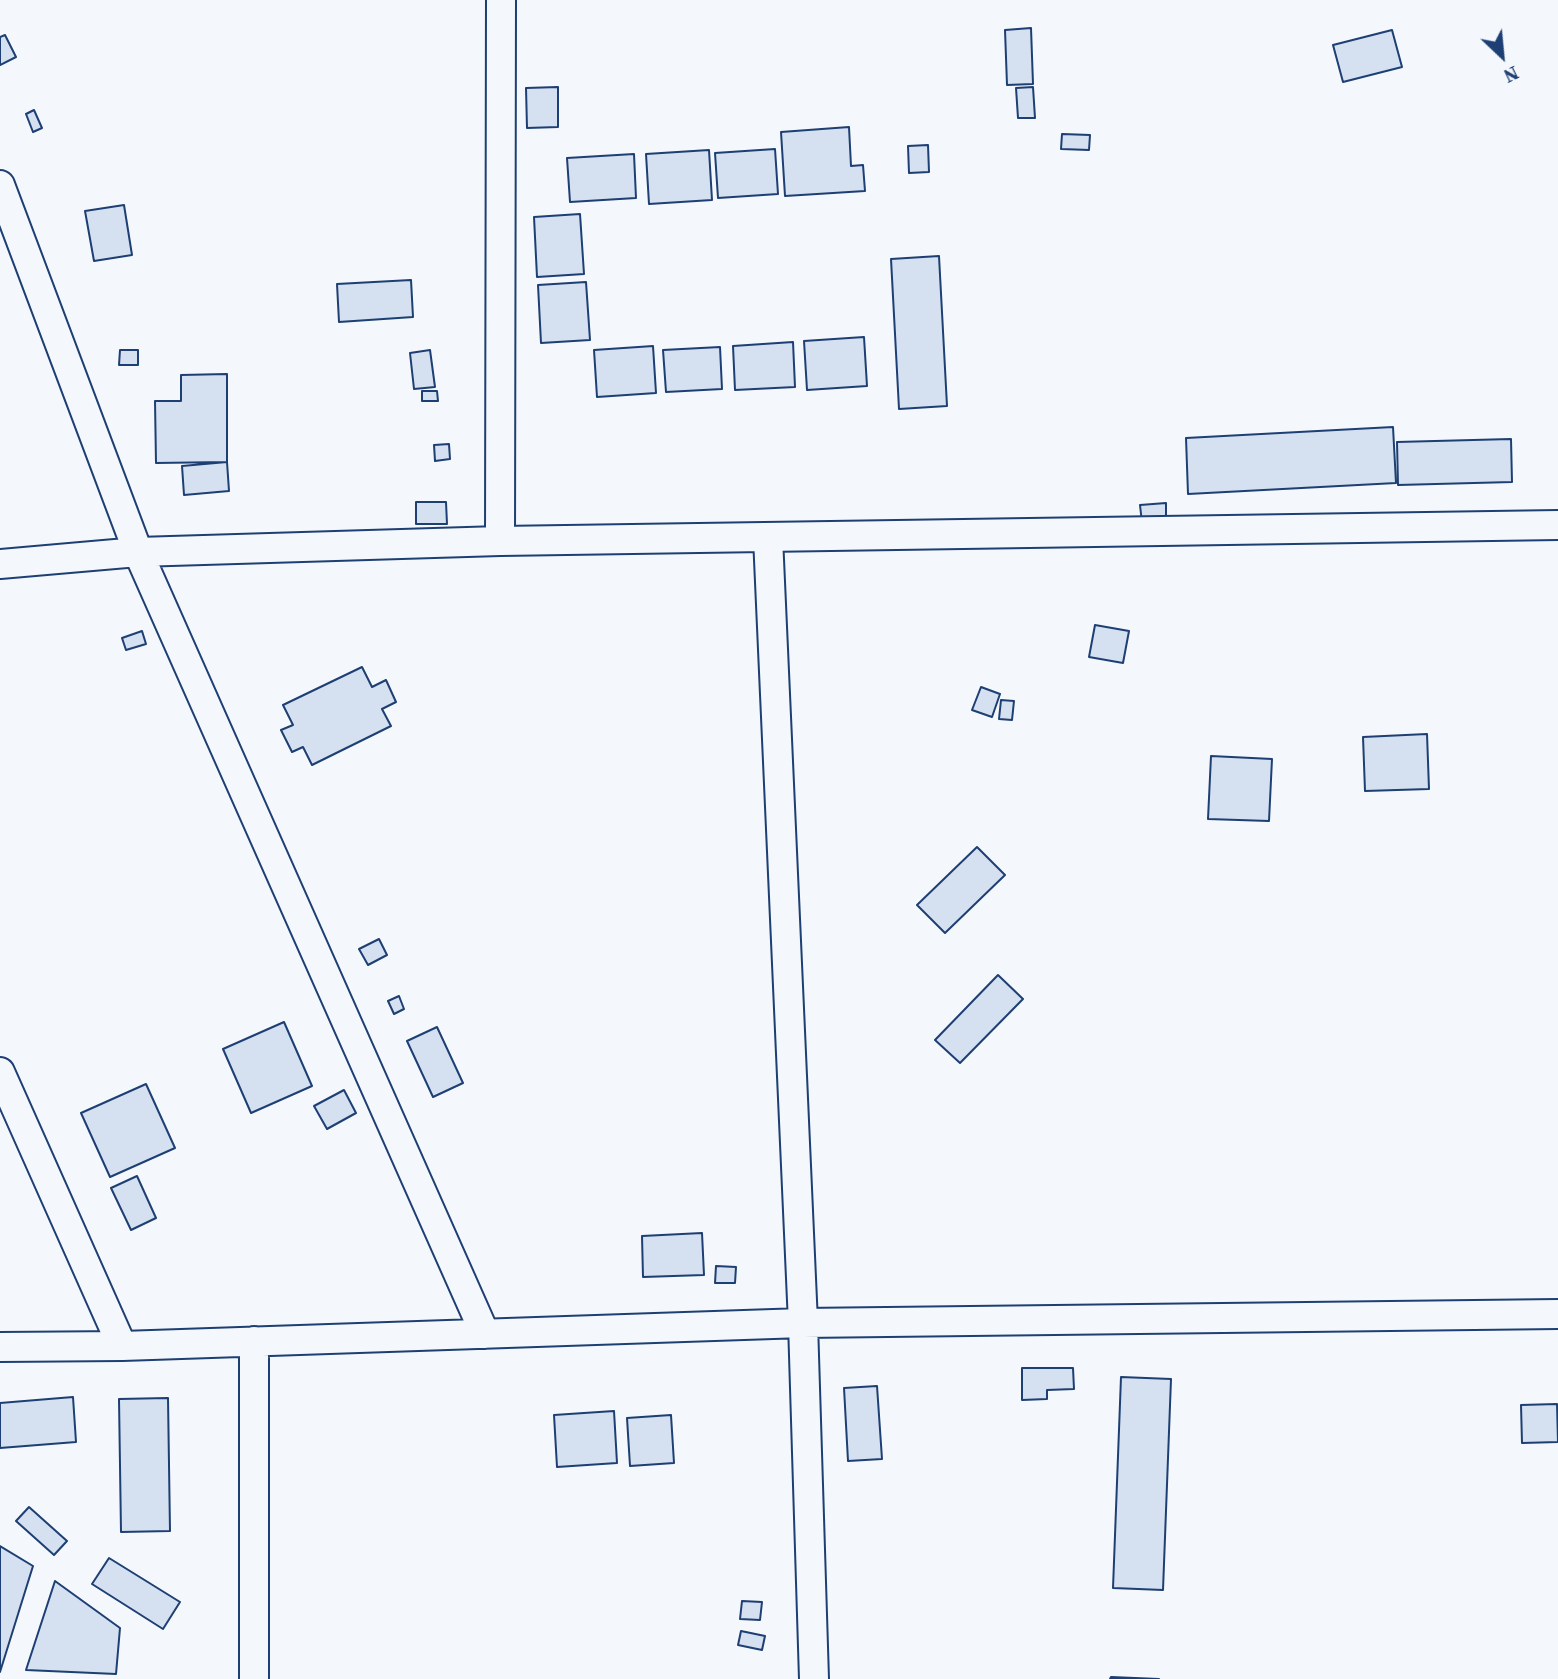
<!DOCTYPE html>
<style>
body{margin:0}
#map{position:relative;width:1558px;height:1679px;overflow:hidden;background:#f4f7fb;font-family:"Source Serif 4",serif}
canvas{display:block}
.north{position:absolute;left:1467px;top:21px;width:70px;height:70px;-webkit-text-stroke:5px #f4f7fb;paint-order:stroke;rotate:154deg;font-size:19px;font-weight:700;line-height:28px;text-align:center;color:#1d3f73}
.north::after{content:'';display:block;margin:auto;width:24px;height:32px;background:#1d3f73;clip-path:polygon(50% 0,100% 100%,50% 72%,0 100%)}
</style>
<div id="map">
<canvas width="1558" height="1679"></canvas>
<div class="north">N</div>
</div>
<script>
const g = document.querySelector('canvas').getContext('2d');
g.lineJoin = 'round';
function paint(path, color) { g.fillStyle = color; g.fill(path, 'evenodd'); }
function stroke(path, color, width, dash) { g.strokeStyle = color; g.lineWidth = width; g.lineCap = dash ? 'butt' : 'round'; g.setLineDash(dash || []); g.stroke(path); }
const building = new Path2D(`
 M1031,28L1033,84L1007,85L1005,30Z
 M1392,30L1402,67L1343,82L1333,45Z
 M5,35L16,57L0,65V37Z
 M558,87V127L527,128L526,88Z
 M1033,87L1035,118H1018L1016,88Z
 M34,110L42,128L33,132L26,114Z
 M849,127L851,166L863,165L865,191L785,196L781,132Z
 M1062,134L1090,135L1089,150L1061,149Z
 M928,145L929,172L909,173L908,146Z
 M775,149L778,194L718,198L715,153Z
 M709,150L712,200L649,204L646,154Z
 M634,154L636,198L570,202L567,158Z
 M124,205L132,255L94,261L85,211Z
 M580,214L584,274L537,277L534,217Z
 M939,256L947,406L899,409L891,259Z
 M411,280L413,317L339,322L337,284Z
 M586,282L590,340L541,343L538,285Z
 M864,337L867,386L807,390L804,341Z
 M793,342L795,387L735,390L733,346Z
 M653,346L656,393L597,397L594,350Z
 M720,347L722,389L666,392L663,350Z
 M120,350H138V365H119Z
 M430,350L435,387L414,389L410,353Z
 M227,374V462L156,463L155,401H181V375Z
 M422,391H437L438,401H422Z
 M1393,427L1396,483L1188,494L1186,438Z
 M1511,439L1512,482L1398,485L1397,442Z
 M449,444L450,459L435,461L434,445Z
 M227,462L229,491L184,495L182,466Z
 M416,502H446L447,524H416Z
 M1166,503V522L1142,523L1140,505Z
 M1095,625L1129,631L1123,663L1089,657Z
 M142,631L146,644L126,650L122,638Z
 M362,667L372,687L386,680L396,702L382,709L391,726L312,765L303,747L292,752L281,730L293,725L283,705Z
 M981,687L1000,694L992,717L972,710Z
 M1001,700L1014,701L1012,720L999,719Z
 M1427,734L1429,789L1365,791L1363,737Z
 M1211,756L1272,759L1269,821L1208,819Z
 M977,847L1005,875L945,933L917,905Z
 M379,939L387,955L368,965L359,949Z
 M998,975L1023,999L960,1063L935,1040Z
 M399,996L404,1009L394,1014L388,1001Z
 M284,1022L312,1086L251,1113L223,1049Z
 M437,1027L463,1083L433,1097L407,1041Z
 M146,1084L175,1148L110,1177L81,1113Z
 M344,1090L356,1113L327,1129L314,1106Z
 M137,1176L156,1218L131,1230L111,1188Z
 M702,1233L704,1275L643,1277L642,1236Z
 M716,1266L736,1267L735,1283H715Z
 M1022,1368H1073L1074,1389L1047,1390V1399L1022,1400Z
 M1121,1377L1171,1379L1163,1590L1113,1588Z
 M877,1386L882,1459L848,1461L844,1388Z
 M73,1397L76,1442L0,1448V1403Z
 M168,1398L170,1531L121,1532L119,1399Z
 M1557,1404L1558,1442L1522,1443L1521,1405Z
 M614,1411L617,1463L557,1467L554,1415Z
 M671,1415L674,1463L630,1466L627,1418Z
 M29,1507L67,1541L54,1555L16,1521Z
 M0,1546L33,1566L0,1672Z
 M109,1558L180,1602L163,1629L92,1584Z
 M55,1581L120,1628L116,1674L26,1670Z
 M742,1601L762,1602L760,1620L740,1619Z
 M741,1631L765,1636L762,1650L738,1645Z
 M1111,1677L1159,1679H1110Z`);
const street = new Path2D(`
 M0,185L138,552L485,1334
 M768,537L803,1323L814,1679
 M500,541L501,0
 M0,564L138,552L500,541L1558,525
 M0,1072L122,1346
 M0,1347L122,1346L803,1323L1558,1314
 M254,1679V1341`);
paint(building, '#d5e0f0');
stroke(building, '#1d3f73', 2);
stroke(street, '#1d3f73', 32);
stroke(street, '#f4f7fb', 28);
</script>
